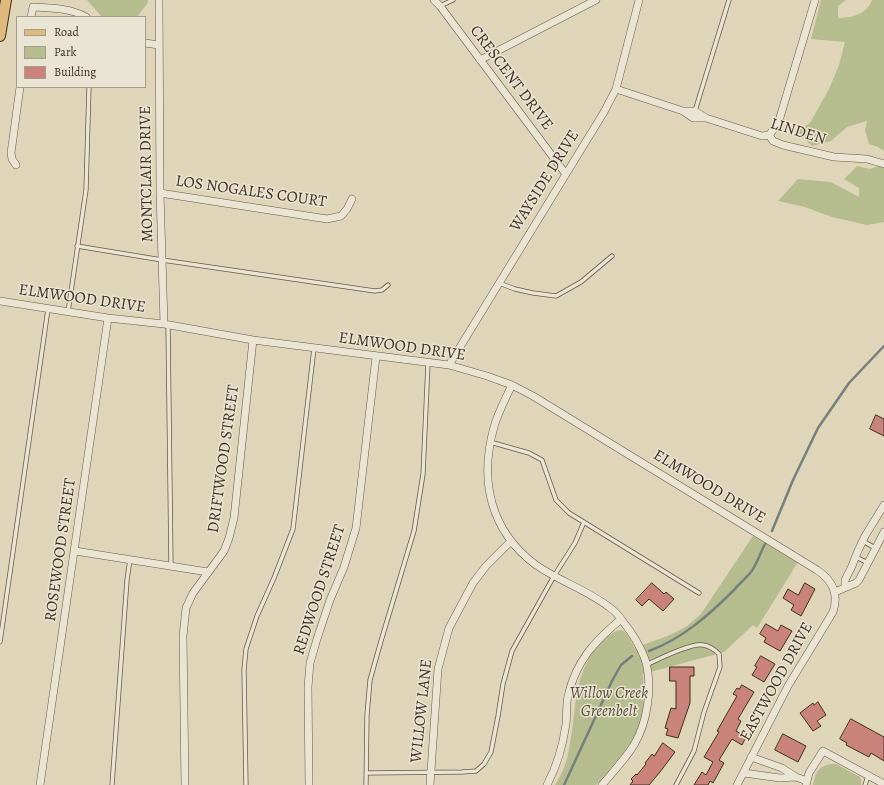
<!DOCTYPE html>
<style>
body{margin:0}
#map{position:relative;width:884px;height:785px;overflow:hidden;background:#dfd5b9;font-family:Alegreya,serif}
canvas{display:block}
.legend{position:absolute;left:16px;top:16px;width:130px;height:72px;box-sizing:border-box;background:#eae4d2;border:1px solid #a59c8c;margin:0;padding:5px 7px;list-style:none;font-size:12px;color:#3d2f22}
.legend li{display:flex;align-items:center;gap:8px;height:20px}
.legend b{width:20px;border:1px solid #a59c8c}
</style>
<div id="map">
<canvas width="884" height="785"></canvas>
<ul class="legend">
<li><b style="height:5px;background:#e0ba7c"></b>Road</li>
<li><b style="height:11px;background:#b5bc8d"></b>Park</li>
<li><b style="height:11px;background:#ca837a"></b>Building</li>
</ul>
</div>
<script>
const g = document.querySelector('canvas').getContext('2d');
g.lineJoin = 'round';
function paint(path, color) { g.fillStyle = color; g.fill(path, 'evenodd'); }
function stroke(path, color, width, dash) { g.strokeStyle = color; g.lineWidth = width; g.lineCap = dash ? 'butt' : 'round'; g.setLineDash(dash || []); g.stroke(path); }
function write(font, color, halo, rows, align = 'center') {
  g.font = font + ' Alegreya,serif'; g.lineWidth = 3; g.setLineDash([]); g.textBaseline = 'middle'; g.strokeStyle = halo; g.fillStyle = color; for (const [text, x, y, turn = 0] of rows) {
    g.save(); g.translate(x, y); g.rotate((+turn || 0) * Math.PI / 180); g.textAlign = isNaN(turn) ? turn : align; if (halo) g.strokeText(text, 0, 0); g.fillText(text, 0, 0); g.restore();
  }
}
const green = new Path2D(`
 M87,0H148L147,4L137,17H102Z
 M821,0H846L838,6V18C852,18 867,14 872,0H884V151L878,147L869,144L865,130L867,121L847,127L831,141L812,146L797,131L810,123L829,89L839,65L845,42L811,39Z
 M857,166L870,169L879,166L884,168V222L867,225L832,217L805,207L778,201L798,179L831,182L859,197V188L844,179Z
 M753,536L798,562L757,628L753,625L724,652L643,674C644,692 645,711 639,727C630,749 611,767 596,785H555C561,775 566,765 568,754C578,712 570,669 607,637C625,623 626,633 635,648L670,635L687,626L701,614Z
 M832,764H836L860,777L861,780V785H813C815,773 819,765 832,764Z`);
const stream = new Path2D(`
 M772,531L793,480L818,428L849,383L884,346
 M649,651C682,639 709,615 734,590C739,584 746,578 751,572C757,564 760,553 765,544
 M564,785L612,681L621,665L632,656`);
const building = new Path2D(`
 M876,415L884,419V436L870,429Z
 M652,583L664,594L666,592L674,599L663,611L649,599L642,606L636,600Z
 M805,583L815,589L801,616L791,610L794,605L783,598L788,589L798,595Z
 M766,624L778,631L781,625L792,631L780,651L764,642L766,638L760,634Z
 M761,656L775,664L764,682L752,675L757,667L755,666Z
 M670,667H694V676H690V703L678,738L666,735L668,729L665,728L671,708L676,709V681H670Z
 M742,685L754,692L738,719L741,721L736,731L746,737L742,745L732,739L719,760L724,763L713,783L710,781L708,785H694L702,772L706,775L713,762L704,757L719,732L717,731L737,696L733,694L737,688L739,689Z
 M818,702L826,715L817,721L821,726L813,731L800,713L813,703L814,705Z
 M851,719L884,737V761L871,753L869,757L846,745L847,743L840,739Z
 M783,734L806,746L798,762L775,750Z
 M663,743L675,752L660,772L649,785H630L633,781L631,779L636,774L637,775L646,764L645,763L652,754L654,756Z`);
const lane = new Path2D(`
 M440,6L453,0
 M695,111L729,0
 M77,246L162,260L375,291L382,290L388,285
 M499,283L515,289L533,293L556,296L581,282L612,256
 M68,312L86,190L89,87
 M168,325L171,566
 M490,442L529,453L542,460L556,500L569,513L699,593
 M863,541L875,548
 M856,557L868,563
 M0,642L48,309
 M646,665C659,659 690,643 703,645C710,646 714,649 719,654L720,667L704,712L694,751L676,785
 M366,773L462,772L476,771L484,764L491,752L498,716L503,684L512,651L554,576L575,543L584,522
 M112,785L127,580L130,559
 M246,785L244,670L246,649L257,616L274,578L293,529L314,348
 M366,785L367,715L370,680L381,641L414,531L423,474L428,363
 M865,785L868,776`);
const street = new Path2D(`
 M159,0L160,193L164,324
 M434,0L440,6L565,173
 M31,17L33,7C51,8 70,8 86,17
 M145,43L159,45
 M480,60L596,0
 M616,89L683,111L693,118H706L762,136L769,135
 M683,111H695L706,118
 M769,135L778,124L815,0
 M769,135L773,141L783,145L834,157L867,159L884,164
 M16,165L12,159L11,153L20,87
 M160,193L327,219L341,216L347,209L352,199
 M0,301L108,318L164,324L253,340L449,365L487,376L512,385L533,396L817,570C832,580 839,594 833,612L788,686L737,785
 M449,365L604,112L616,89L639,0
 M512,385C505,399 498,413 494,427C479,480 490,531 536,565C559,581 587,590 609,607C615,611 620,617 624,623C633,634 640,646 645,659C653,686 648,721 634,745C625,759 613,772 602,785
 M75,551L208,572
 M845,587V580L852,566L857,553L865,536L884,505
 M835,592L856,583L859,580L884,532
 M751,757L782,768L796,777L807,781
 M744,773L780,778L796,777
 M40,785L108,318
 M185,785L183,636L186,608L193,593L224,551L229,538L234,518L253,340
 M309,785L308,687L310,663L317,639L330,600L344,567L356,528L376,357
 M430,785L438,669L449,628L473,583L486,566L511,541
 M547,785C557,766 563,745 566,724C567,715 566,705 568,696C576,661 594,642 621,619
 M806,785L809,773L823,751L884,784`);
const primary = new Path2D(`
 M0,36L6,0`);
const streetNames = [
 ["CRESCENT DRIVE",511,78,53],
 ["LINDEN",798,132,17],
 ["MONTCLAIR DRIVE",147,174,-91],
 ["WAYSIDE DRIVE",545,181,-58],
 ["LOS NOGALES COURT",251,192,8],
 ["ELMWOOD DRIVE",82,299,8],
 ["ELMWOOD DRIVE",402,347,8],
 ["DRIFTWOOD STREET",224,459,-82],
 ["ELMWOOD DRIVE",709,487,31],
 ["ROSEWOOD STREET",61,550,-82],
 ["REDWOOD STREET",320,590,-72],
 ["EASTWOOD DRIVE",777,682,-61],
 ["WILLOW LANE",422,711,-84]
];
const parkNames = [
 ["Willow Creek",609,694],
 ["Greenbelt",609,712]
];
paint(green, '#b5bc8d');
stroke(stream, '#74807d', 2.5);
paint(building, '#ca837a');
stroke(building, '#3d2f22', 1);
stroke(lane, '#665848', 5);
stroke(street, '#665848', 8);
stroke(primary, '#3d2f22', 12);
stroke(lane, '#eae4d2', 3.5);
stroke(street, '#eae4d2', 7);
stroke(primary, '#e0ba7c', 10);
write('16px', '#3d2f22', '#eae4d2', streetNames);
write('italic 16px', '#554b37', '#eae4d2', parkNames);
</script>
